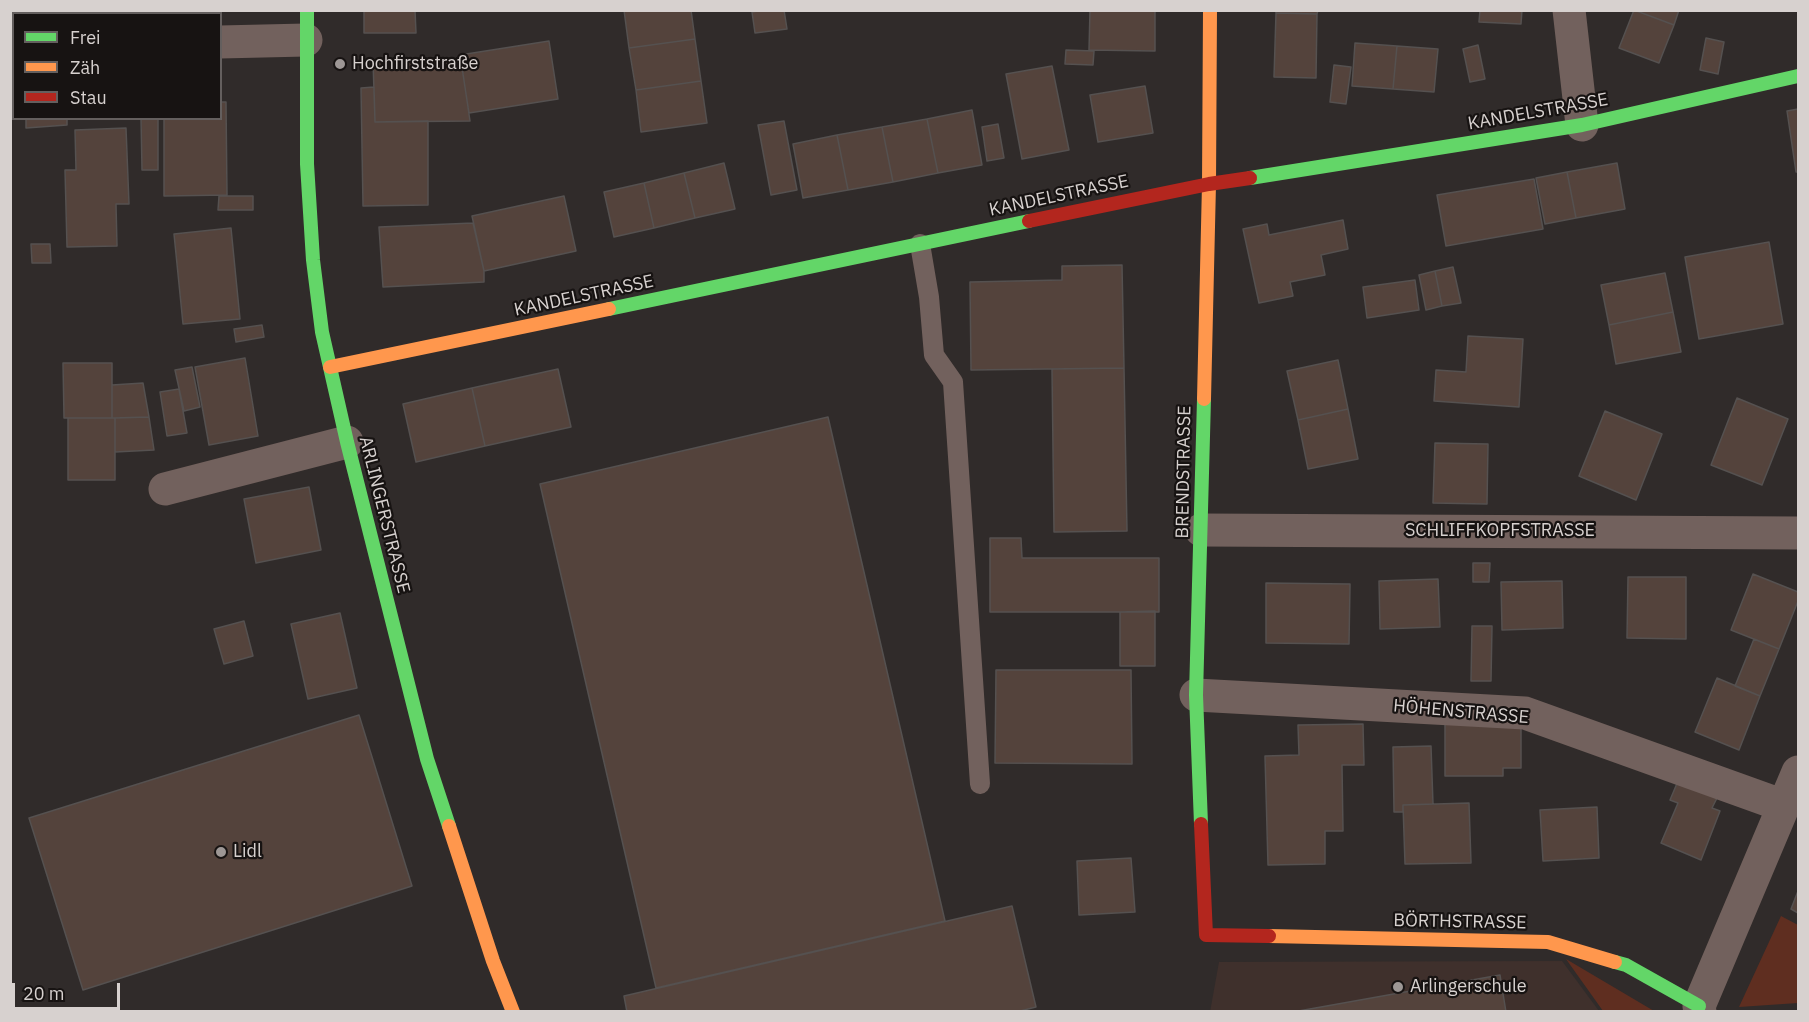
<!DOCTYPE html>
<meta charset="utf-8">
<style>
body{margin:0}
#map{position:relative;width:1809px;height:1022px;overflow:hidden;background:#302b2a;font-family:"IBM Plex Sans",sans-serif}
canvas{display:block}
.frame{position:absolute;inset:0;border:12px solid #d7d1cf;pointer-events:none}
.legend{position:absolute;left:12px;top:12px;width:210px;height:108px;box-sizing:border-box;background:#171312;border:2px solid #645f5e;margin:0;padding:8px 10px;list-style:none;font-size:18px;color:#d7d1cf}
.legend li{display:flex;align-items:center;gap:12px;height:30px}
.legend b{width:30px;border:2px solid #645f5e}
.scale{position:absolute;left:12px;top:983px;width:108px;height:27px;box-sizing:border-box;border:3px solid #d7d1cf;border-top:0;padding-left:8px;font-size:18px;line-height:21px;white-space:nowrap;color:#d7d1cf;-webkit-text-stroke:4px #171312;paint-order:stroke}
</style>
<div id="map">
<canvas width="1809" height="1022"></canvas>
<div class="frame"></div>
<ul class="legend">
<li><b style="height:8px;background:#63d668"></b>Frei</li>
<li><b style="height:8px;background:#ff974d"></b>Zäh</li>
<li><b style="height:8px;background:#b3261e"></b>Stau</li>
</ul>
<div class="scale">20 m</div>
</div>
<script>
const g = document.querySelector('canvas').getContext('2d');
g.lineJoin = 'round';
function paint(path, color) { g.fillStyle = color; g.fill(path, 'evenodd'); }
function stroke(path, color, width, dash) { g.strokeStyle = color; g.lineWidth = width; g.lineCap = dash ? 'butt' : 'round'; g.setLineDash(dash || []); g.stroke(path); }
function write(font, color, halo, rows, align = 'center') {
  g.font = font + ' "IBM Plex Sans",sans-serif'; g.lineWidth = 4.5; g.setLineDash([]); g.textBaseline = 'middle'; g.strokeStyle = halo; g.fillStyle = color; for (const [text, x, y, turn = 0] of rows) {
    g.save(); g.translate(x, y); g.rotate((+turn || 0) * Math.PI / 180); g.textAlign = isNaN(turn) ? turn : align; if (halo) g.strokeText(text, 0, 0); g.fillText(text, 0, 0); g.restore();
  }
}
const built = new Path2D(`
 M1562,961L1599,1011L1210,1012L1219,962Z`);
const green = new Path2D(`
 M1781,916L1798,925V1003L1739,1007Z
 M1566,959L1654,1011H1603Z`);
const building = new Path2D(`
 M144,10H190V12L144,13Z
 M364,10H415L416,33H364Z
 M624,10H691L695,39L629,48Z
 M764,10H784L787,29L755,33L752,12Z
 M1090,10H1155V51L1089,50Z
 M1276,10H1318L1317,14L1276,13Z
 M1480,10H1522L1521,24L1479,22Z
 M1634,10L1674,25L1659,63L1619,48Z
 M1634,10H1679L1674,25Z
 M1276,13L1317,14L1316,78L1274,77Z
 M1706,38L1724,42L1718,74L1700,70Z
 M695,39L701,81L636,90L629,48Z
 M549,41L558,99L469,113L460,55Z
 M1355,43L1397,46L1393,89L1352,86Z
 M1478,45L1485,79L1470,82L1463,49Z
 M1397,46L1438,49L1434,92L1393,89Z
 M1066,50L1094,51L1093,65L1065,64Z
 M461,60L470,121L375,122L373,61Z
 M1334,65L1351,67L1346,104L1330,102Z
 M1052,66L1069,150L1022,159L1006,74Z
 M701,81L707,123L641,132L636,90Z
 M1145,86L1153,133L1098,142L1090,95Z
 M374,87L375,122L428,121V205L363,206L361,88Z
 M220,102H226L227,195L164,196V118H220Z
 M1798,109V172H1796L1787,111Z
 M972,110L982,165L938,173L927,119Z
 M26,118H67V125L26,128Z
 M141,118H158V170H142Z
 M927,119L938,173L893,182L882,127Z
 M784,121L797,190L771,195L758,125Z
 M998,124L1004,158L987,161L982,127Z
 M882,127L893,182L848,190L837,135Z
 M126,128L129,204H116L117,246L67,247L65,170H76L75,130Z
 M837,135L848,190L803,198L793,144Z
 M724,163L735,209L695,218L684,173Z
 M1617,163L1625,209L1576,218L1567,172Z
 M1567,172L1576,218L1545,224L1536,178Z
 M684,173L695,218L654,228L644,183Z
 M1534,179L1543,229L1446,246L1437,195Z
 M644,183L654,228L614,237L604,192Z
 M219,196H253V210H218Z
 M564,196L576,251L484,271L472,216Z
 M1343,220L1348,249L1321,255L1325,275L1290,282L1293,296L1259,303L1243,229L1267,224L1269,235Z
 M473,223L484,271V282L383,287L379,227Z
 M231,228L240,319L183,324L174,234Z
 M1769,242L1783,324L1699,339L1685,257Z
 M31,244H50L51,263H32Z
 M1122,265L1124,368L971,370L970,282L1062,280V266Z
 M1453,267L1461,303L1442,306L1435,271Z
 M1435,271L1442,306L1426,310L1419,275Z
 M1665,273L1673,312L1609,325L1601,285Z
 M1415,280L1419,310L1367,318L1363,287Z
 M1673,312L1681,352L1616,364L1609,325Z
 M262,325L264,337L236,342L234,329Z
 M1468,336L1523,339L1519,407L1434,401L1436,370L1466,372Z
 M245,358L258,436L209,445L195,367Z
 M1338,360L1348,409L1298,420L1287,371Z
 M63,363H112V418H64Z
 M192,367L200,407L184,411L175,370Z
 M1124,368L1127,531L1054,532L1052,369Z
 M558,369L571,427L485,446L472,388Z
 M143,383L149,417L112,418V385Z
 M472,388L485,446L416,462L403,404Z
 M179,389L187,433L167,436L160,392Z
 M1737,398L1788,419L1762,485L1711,465Z
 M1348,409L1358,459L1308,469L1298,420Z
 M1605,411L1662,434L1636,500L1579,476Z
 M149,417L154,450L115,452V418Z
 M828,417L945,921L656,988L540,484Z
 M68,418H115V480H68Z
 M1435,443L1488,444L1487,504L1433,503Z
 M309,487L321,550L256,563L244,499Z
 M990,538H1021L1022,558H1159V612H990Z
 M1473,563H1490L1489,582H1473Z
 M1753,574L1798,592V601L1779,649L1731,630Z
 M1628,577H1686V639L1627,638Z
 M1438,579L1440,627L1380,629L1379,581Z
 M1562,581L1563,628L1502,630L1501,582Z
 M1266,583L1350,584L1349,644L1266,643Z
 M1155,611V666H1120V612Z
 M340,613L357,688L308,699L291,624Z
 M244,621L253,656L224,664L214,629Z
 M1472,626H1492L1491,681H1471Z
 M1754,639L1779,649L1760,696L1735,686Z
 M996,670H1131L1132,764L995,763Z
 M1717,678L1760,696L1739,750L1695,732Z
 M359,715L412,886L83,990L29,818Z
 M1445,722L1521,727V768H1503V776H1445Z
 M1363,724L1364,765H1342L1343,831H1325V864L1268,865L1265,756L1299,755L1298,725Z
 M1431,746L1433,804L1403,805V812H1394L1393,747Z
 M1678,781L1717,798L1712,808L1720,811L1701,860L1661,843L1678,803L1670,800Z
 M1469,803L1471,863L1405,864L1403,805Z
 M1597,807L1599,858L1543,861L1540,810Z
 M1131,858L1135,912L1079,915L1077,861Z
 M1798,891V913L1791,909Z
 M1012,906L1036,1007L1016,1012H627L624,996Z
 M1500,975L1506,1012H1293Z`);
const lane = new Path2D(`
 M920,244L929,297L934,355L953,382L980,784`);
const street = new Path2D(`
 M127,10V14
 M1569,10L1582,125
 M220,42L306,40
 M165,489L347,442
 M1201,530L1798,533
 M1196,695L1525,713L1784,806
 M1700,1012L1699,1006L1798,772`);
const fast = new Path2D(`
 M307,10V164L313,260L322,332L347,442L427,759L449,826
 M1250,178L1582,125L1798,76
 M609,309L1029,221
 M1201,824L1196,695L1204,399
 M1615,962L1626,965L1699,1006`);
const slow = new Path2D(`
 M330,367L609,309
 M1204,399L1209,184L1210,10
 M449,826L493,961L513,1012
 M1269,936L1548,942L1615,962`);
const jam = new Path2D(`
 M1029,221L1209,184L1250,178
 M1201,824L1206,935L1269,936`);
const markers = [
 [340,64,6,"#9d9795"],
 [221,852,6,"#9d9795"],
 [1398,987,6,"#9d9795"]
];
const poiNames = [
 ["Hochfirststraße",352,64],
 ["Lidl",233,852],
 ["Arlingerschule",1410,987]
];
const streetNames = [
 ["KANDELSTRASSE",1538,112,-10],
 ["KANDELSTRASSE",1059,196,-12],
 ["KANDELSTRASSE",584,296,-12],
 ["BRENDSTRASSE",1184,472,-89],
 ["ARLINGERSTRASSE",384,515,76],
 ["SCHLIFFKOPFSTRASSE",1500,531],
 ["HÖHENSTRASSE",1461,712,5],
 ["BÖRTHSTRASSE",1460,922,1]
];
paint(built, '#3f302c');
paint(green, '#5f2e20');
paint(building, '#54433c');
stroke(building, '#555150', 1.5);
stroke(lane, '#72615d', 20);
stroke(street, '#72615d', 33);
stroke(fast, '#63d668', 14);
stroke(slow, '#ff974d', 14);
stroke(jam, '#b3261e', 14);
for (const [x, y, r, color] of markers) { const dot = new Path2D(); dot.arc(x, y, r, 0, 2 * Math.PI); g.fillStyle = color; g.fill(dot); stroke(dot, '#171312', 2); }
write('18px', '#d7d1cf', '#171312', poiNames, 'left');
write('18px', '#d7d1cf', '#171312', streetNames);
</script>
